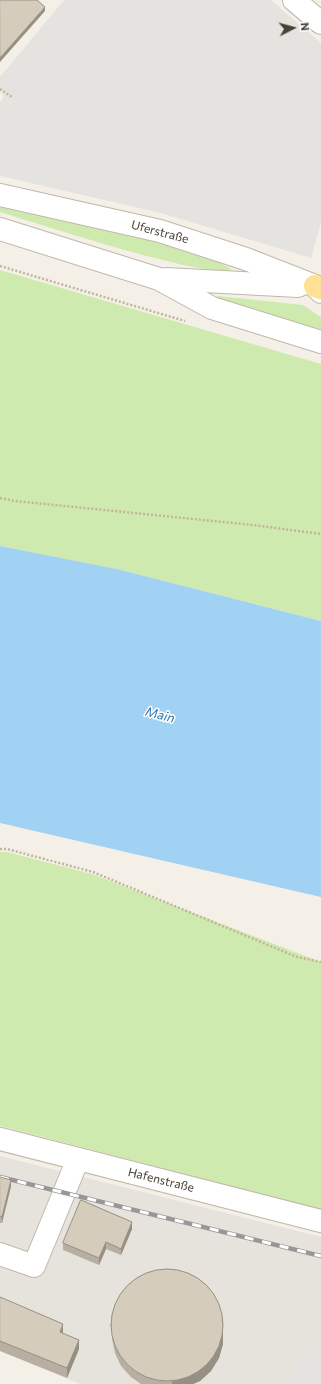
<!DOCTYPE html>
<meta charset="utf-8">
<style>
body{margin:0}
#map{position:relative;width:321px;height:1384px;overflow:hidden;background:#f4f0e7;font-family:Commissioner,sans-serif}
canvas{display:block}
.north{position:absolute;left:273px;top:8px;width:40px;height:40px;-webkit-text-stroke:3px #fff;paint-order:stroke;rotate:84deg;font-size:11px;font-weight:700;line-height:16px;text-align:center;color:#484136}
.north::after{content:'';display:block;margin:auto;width:14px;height:18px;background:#484136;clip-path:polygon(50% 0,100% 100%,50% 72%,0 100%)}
</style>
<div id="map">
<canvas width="321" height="1384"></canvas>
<div class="north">N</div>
</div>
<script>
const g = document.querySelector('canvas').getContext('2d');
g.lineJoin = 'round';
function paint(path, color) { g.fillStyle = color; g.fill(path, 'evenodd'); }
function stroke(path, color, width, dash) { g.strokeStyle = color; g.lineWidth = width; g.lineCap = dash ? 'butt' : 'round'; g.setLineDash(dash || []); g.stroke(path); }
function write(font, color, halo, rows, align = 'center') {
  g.font = font + ' Commissioner,sans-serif'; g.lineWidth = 3; g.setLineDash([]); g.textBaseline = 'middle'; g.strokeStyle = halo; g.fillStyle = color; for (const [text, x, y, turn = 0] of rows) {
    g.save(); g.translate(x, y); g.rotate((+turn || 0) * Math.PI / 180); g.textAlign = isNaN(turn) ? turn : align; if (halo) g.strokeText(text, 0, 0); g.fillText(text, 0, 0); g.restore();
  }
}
const industrial = new Path2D(`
 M0,1156L321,1237V1384H80L0,1351Z`);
const green = new Path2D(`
 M0,205L145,239L218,262L232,269C211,281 33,222 0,212Z
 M0,270L321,364V621L117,569L0,546Z
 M218,296L303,305L321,317V330L219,300L216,297Z
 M0,852H7L92,874L321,962V1209L0,1126Z`);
const parking = new Path2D(`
 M64,0H271L321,43V223L311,258L161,213L0,176V102L4,96L0,91V77Z
 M305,1345L321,1349V1384H288Z`);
const water = new Path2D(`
 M0,546L117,569L321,621V897L0,823Z`);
const path = new Path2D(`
 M0,89L12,97
 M0,266L185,321
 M0,498L15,501L253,525L321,534
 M0,849H7L93,872L297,957L321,962`);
const minor = new Path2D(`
 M294,0L321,23
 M0,195L160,231L246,259L315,286L321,292
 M0,229L159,279L212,308L321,342
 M166,279L298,286
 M0,1139L321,1221
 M0,1254L34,1266L78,1159`);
const major = new Path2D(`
 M315,286L321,288`);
const rail = new Path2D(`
 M0,1177L321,1256`);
const wall = new Path2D(`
 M0,1177L11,1186L2,1223H0Z
 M132,1229L121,1255L106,1249L99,1265L63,1250V1243Z
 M0,1297L63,1333L79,1349L67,1378L0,1351Z
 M112,1329L223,1344L219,1358L211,1371L200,1381L193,1384H141L131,1377L121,1366L115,1353L112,1339Z`);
const shadedWall = new Path2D(`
 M45,7V11L0,62V58Z
 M11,1180V1186L2,1223V1217Z
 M132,1222V1229L121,1255V1249Z
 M106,1242V1249L99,1265V1258Z
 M223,1320V1344L219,1358L211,1371L200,1381L193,1384H172V1381Z
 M63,1324V1334L60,1332Z
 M79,1340V1349L67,1378V1368Z`);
const building = new Path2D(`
 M0,0H37L45,7L0,58Z
 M0,1177L11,1180L2,1217L0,1216Z
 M81,1200L132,1222L121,1249L106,1242L99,1258L63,1243Z
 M111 1325a56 56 0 1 1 112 0a56 56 0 1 1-112 0Z
 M0,1297L63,1324L60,1332L79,1340L67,1368L0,1341Z`);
const streetNames = [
 ["Uferstraße",160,232,15],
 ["Hafenstraße",161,1180,14]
];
const waterNames = [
 ["Main",160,715,14]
];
paint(industrial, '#e6e2dc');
paint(green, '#cfeaae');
paint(parking, '#e5e3df');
paint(water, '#a1d1f3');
stroke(minor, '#c0b8a9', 24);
stroke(major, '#e8c061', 24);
stroke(path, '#c2b49a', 2.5, [2, 2]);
stroke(minor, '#fff', 22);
stroke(major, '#ffe195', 22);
stroke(rail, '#979797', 4.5);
stroke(rail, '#fff', 3, [9]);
paint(wall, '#b8afa2');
paint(shadedWall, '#968f84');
paint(building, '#d6ccbc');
stroke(building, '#968f84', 1);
write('12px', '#484136', '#fff', streetNames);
write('italic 13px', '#2977b0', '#fff', waterNames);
</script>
